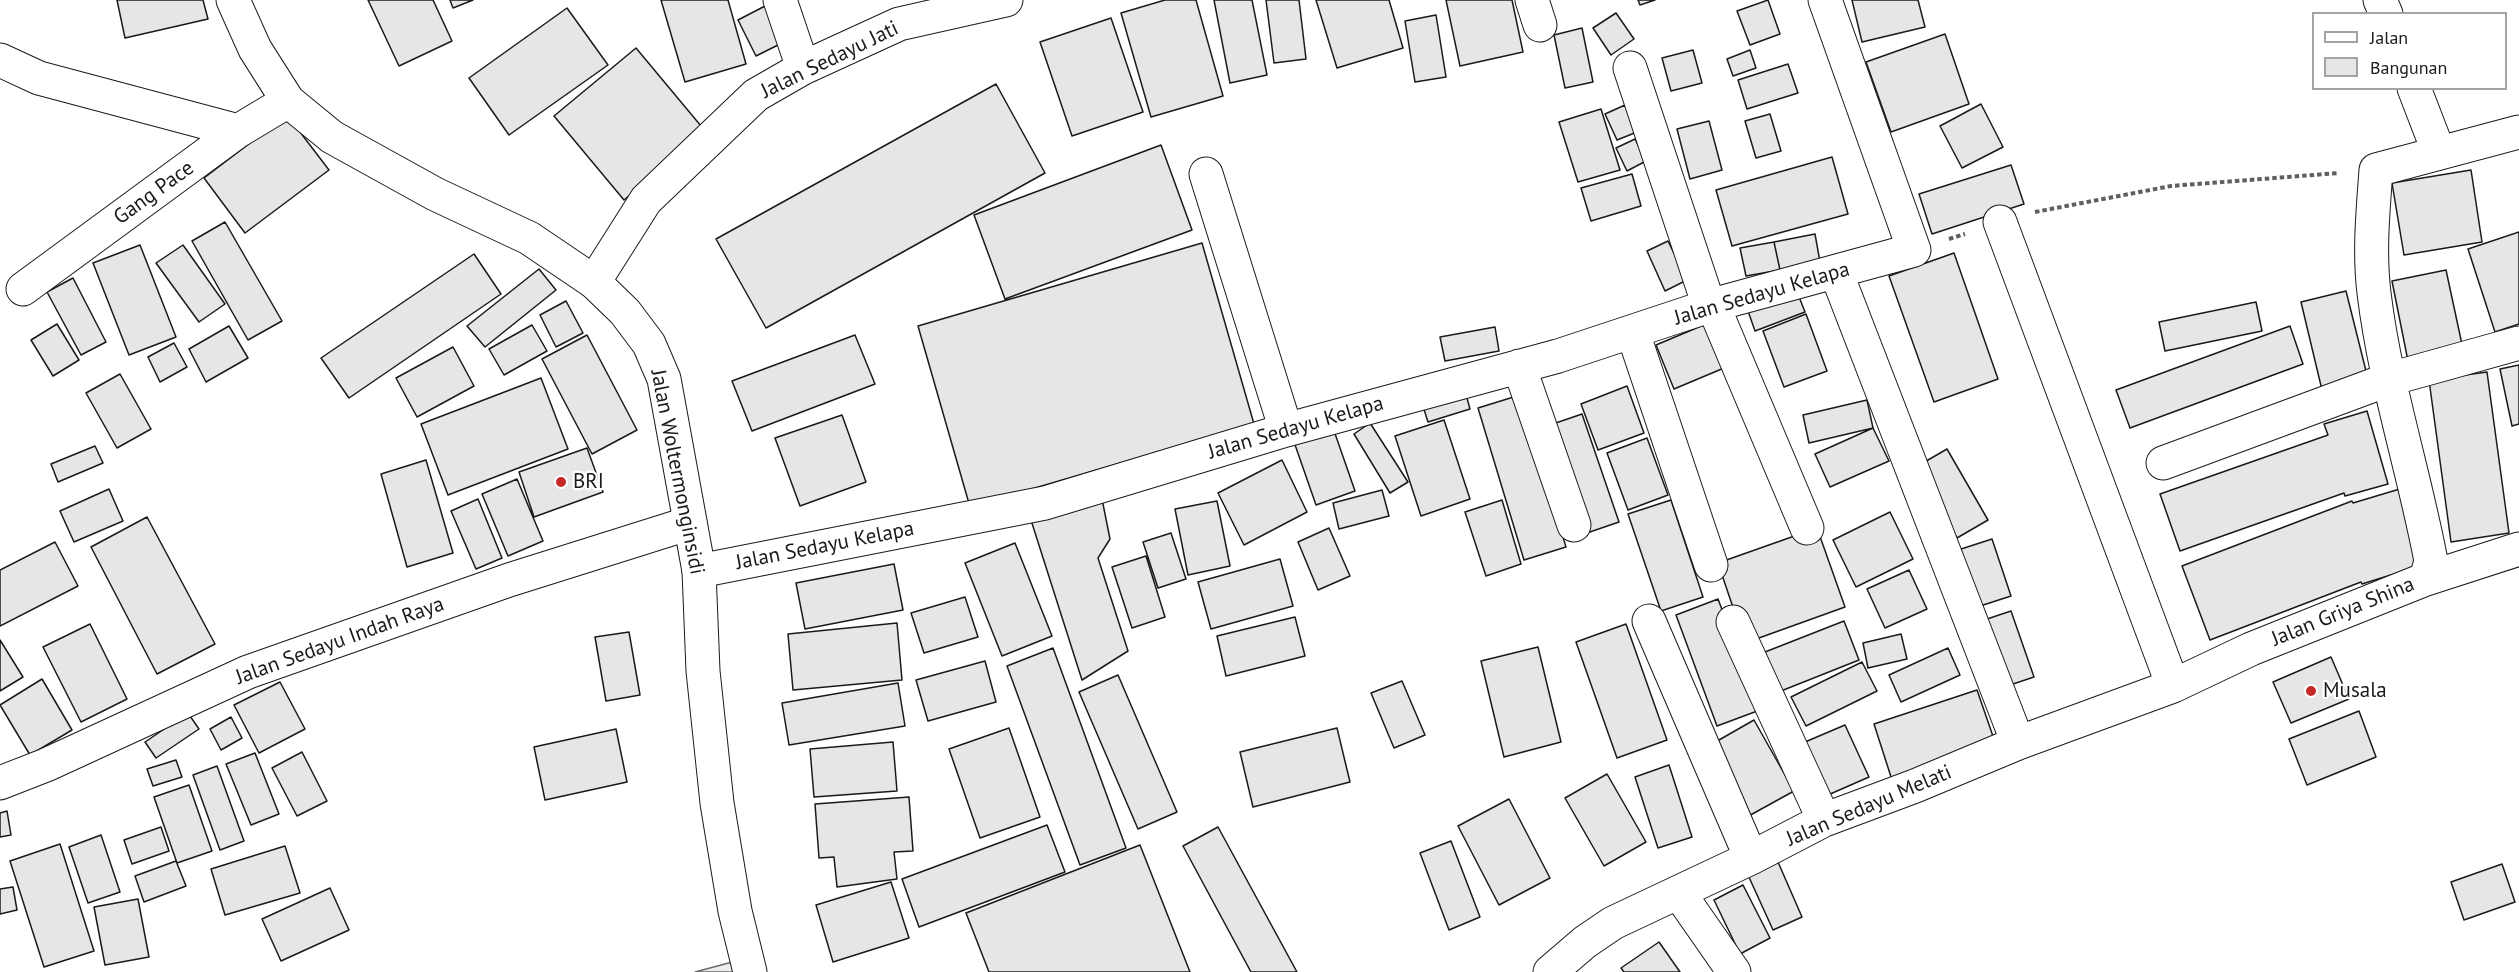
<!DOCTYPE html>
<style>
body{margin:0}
#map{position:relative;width:2519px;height:972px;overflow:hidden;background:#fff;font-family:"PT Sans",sans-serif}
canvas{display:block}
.legend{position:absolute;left:2312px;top:12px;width:195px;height:78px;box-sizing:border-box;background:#fff;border:2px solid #a3a3a3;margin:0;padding:8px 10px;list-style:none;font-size:18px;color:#1a1a1a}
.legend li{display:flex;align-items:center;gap:12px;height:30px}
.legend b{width:30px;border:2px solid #a3a3a3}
</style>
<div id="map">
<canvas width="2519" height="972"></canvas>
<ul class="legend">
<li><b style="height:8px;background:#fff"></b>Jalan</li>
<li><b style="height:16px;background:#e6e6e6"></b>Bangunan</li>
</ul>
</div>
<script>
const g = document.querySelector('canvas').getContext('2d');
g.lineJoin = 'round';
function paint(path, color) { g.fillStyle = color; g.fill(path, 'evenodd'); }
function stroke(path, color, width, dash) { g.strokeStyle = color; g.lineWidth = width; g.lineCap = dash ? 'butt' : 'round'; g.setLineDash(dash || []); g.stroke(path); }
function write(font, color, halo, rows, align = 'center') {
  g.font = font + ' "PT Sans",sans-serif'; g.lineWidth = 4.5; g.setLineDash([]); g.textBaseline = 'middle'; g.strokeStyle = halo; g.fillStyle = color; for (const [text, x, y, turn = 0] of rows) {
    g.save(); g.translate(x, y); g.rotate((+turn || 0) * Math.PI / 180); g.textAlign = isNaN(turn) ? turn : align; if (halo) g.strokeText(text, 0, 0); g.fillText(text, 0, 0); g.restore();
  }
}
const built = new Path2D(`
 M736,961L739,972H695Z`);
const building = new Path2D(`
 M117,0H203L208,19L125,38Z
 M368,0H433L452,41L399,66Z
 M450,0H473L453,8Z
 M661,0H728L746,64L685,82Z
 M1165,0H1196L1223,96L1151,117L1121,13Z
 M1214,0H1252L1267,75L1230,83Z
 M1266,0H1299L1306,59L1274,63Z
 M1316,0H1389L1403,48L1337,68Z
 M1446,0H1512L1523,52L1460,66Z
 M1638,0H1655L1640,5Z
 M1768,0L1780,34L1750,45L1737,11Z
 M1852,0H1918L1925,27L1862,42Z
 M767,5L784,42L756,56L738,20Z
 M567,8L608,65L509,135L469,78Z
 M1616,13L1634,39L1611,55L1593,28Z
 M1436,15L1446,77L1415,82L1405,21Z
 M1111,18L1143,112L1072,136L1040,42Z
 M1582,28L1593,82L1565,88L1554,35Z
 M1945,34L1969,104L1891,132L1866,62Z
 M636,48L706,132L624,200L554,116Z
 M1693,50L1702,83L1671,91L1662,58Z
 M1750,50L1756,68L1733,76L1727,59Z
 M1788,64L1798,93L1747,109L1738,80Z
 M996,84L1045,173L766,328L716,239Z
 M1981,104L2003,147L1962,168L1940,126Z
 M1625,105L1637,132L1617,140L1605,114Z
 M1601,109L1620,170L1578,182L1559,122Z
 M1770,114L1781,151L1756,158L1745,121Z
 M287,115L329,170L245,233L204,178Z
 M1709,121L1722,170L1690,179L1677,129Z
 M1635,139L1646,161L1627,171L1616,148Z
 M1161,145L1192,230L1005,299L974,215Z
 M1832,157L1848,214L1732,246L1716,190Z
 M2011,165L2024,204L1932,234L1919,194Z
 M2471,170L2482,242L2404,255L2392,183Z
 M1632,174L1641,206L1591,221L1581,188Z
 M225,222L282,321L248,340L192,241Z
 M2519,232V324L2495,332L2468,249Z
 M1815,234L1820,262L1780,270L1774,242Z
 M1668,241L1687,280L1665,291L1647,251Z
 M1774,242L1780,270L1746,276L1740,248Z
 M1202,243L1254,424L970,507L918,326Z
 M140,245L176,337L129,355L93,263Z
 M183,245L225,304L199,322L156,263Z
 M1954,253L1998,379L1934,402L1889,276Z
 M474,254L501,294L349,398L321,358Z
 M539,269L556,290L485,347L467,326Z
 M2446,270L2463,349L2408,361L2392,281Z
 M73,278L106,342L81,355L47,292Z
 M1796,289L1805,312L1755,331L1747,308Z
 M2346,291L2368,379L2322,390L2301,302Z
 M566,301L583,333L556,347L540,315Z
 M2256,302L2262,331L2165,351L2159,322Z
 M1806,314L1827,371L1784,387L1763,331Z
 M57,324L79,360L53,376L31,340Z
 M1706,324L1724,368L1674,389L1656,345Z
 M532,325L547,351L504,375L489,349Z
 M229,326L248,358L206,382L189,349Z
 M2290,326L2303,364L2130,428L2116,390Z
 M1495,327L1499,351L1445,361L1440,337Z
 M587,335L637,430L592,454L542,359Z
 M855,335L875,384L752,431L732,381Z
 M174,343L187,367L160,382L148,357Z
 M453,347L474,386L417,417L396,378Z
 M2519,365V424L2512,426L2500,369Z
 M2487,372L2509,533L2451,542L2429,380Z
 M120,374L151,429L117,448L86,393Z
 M541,378L568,449L448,495L421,424Z
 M1627,386L1644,433L1598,450L1581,404Z
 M1465,391L1470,409L1428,422L1422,403Z
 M1520,395L1566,547L1524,560L1478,408Z
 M1867,400L1873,428L1809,443L1803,415Z
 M2367,411L2388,484L2345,496L2344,493L2180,551L2160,494L2328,435L2324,424Z
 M1582,414L1619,522L1584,534L1547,426Z
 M842,415L866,482L800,506L775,438Z
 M1444,420L1470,499L1421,516L1395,436Z
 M1370,423L1408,482L1390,493L1354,434Z
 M1332,425L1355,491L1316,505L1293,439Z
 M1873,428L1889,461L1830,487L1815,454Z
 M1647,438L1668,495L1628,510L1607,453Z
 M95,446L103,463L58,482L51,464Z
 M587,448L603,492L534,517L519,472Z
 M1947,449L1988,520L1957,538L1916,467Z
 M426,460L453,553L407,567L381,474Z
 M1282,460L1307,512L1244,545L1218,493Z
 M517,479L543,541L508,556L482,494Z
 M2403,488L2426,564L2362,584L2361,582L2210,640L2182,566L2352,501L2353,503Z
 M109,489L123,521L74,542L60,511Z
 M1382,490L1389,516L1339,529L1333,503Z
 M1101,494L1110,539L1098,558L1128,651L1082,680L1030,517Z
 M478,499L502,558L476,569L451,511Z
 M1502,500L1521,564L1486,576L1465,512Z
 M1671,500L1703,597L1661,611L1628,514Z
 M1217,501L1230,566L1188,575L1175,509Z
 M1890,512L1913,559L1856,587L1833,540Z
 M147,517L215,644L157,674L91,547Z
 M1329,528L1350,576L1318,590L1298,542Z
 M1817,528L1845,607L1745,643L1718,563Z
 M1171,533L1186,579L1158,588L1143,542Z
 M1992,539L2011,596L1974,608L1955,551Z
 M55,542L78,586L0,626V570Z
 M1015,543L1052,636L1002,656L965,563Z
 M1146,556L1165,617L1132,628L1112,567Z
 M1280,559L1293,606L1211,629L1198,582Z
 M894,564L903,610L805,629L796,583Z
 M1909,570L1927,609L1885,628L1867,589Z
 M965,597L978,637L924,653L911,613Z
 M1718,599L1760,710L1717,726L1676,615Z
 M2011,611L2034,677L2010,685L1987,619Z
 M1295,617L1305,656L1226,676L1217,636Z
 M1844,621L1859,660L1781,691L1765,652Z
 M897,623L902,680L793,690L788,634Z
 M90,624L127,699L81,722L43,647Z
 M1626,624L1667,740L1617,758L1576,642Z
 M629,632L640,695L606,701L595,637Z
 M1901,634L1907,659L1868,668L1863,643Z
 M0,640L23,677L0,691Z
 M1538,647L1561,742L1504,757L1481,661Z
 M1053,648L1126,848L1080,865L1007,666Z
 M1948,648L1960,675L1901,702L1889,675Z
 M2331,657L2349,699L2291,723L2273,682Z
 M985,661L996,702L928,721L916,680Z
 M1862,662L1877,691L1806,726L1791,697Z
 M1118,675L1177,812L1138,829L1079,692Z
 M42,679L72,730L30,755L0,705Z
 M1402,681L1425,735L1394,748L1371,693Z
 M280,682L305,729L259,753L234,705Z
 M898,683L905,726L789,745L782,703Z
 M1977,690L1996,745L1892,780L1874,724Z
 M2359,711L2376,757L2307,785L2289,739Z
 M188,713L199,729L156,758L145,742Z
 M231,717L242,738L221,750L210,729Z
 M1754,720L1794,791L1745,818L1705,748Z
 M1845,725L1869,777L1828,795L1805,742Z
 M1009,728L1040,817L980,838L949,749Z
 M1337,728L1350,782L1253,807L1240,752Z
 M616,729L627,782L545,800L534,747Z
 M893,742L897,791L814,797L810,749Z
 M302,752L327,801L297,816L272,768Z
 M255,753L279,814L251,825L226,764Z
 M176,760L182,777L153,786L147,769Z
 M1669,765L1692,837L1658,848L1635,777Z
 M217,766L244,841L220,850L193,775Z
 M1607,774L1646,842L1604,866L1565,798Z
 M189,785L212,851L177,863L154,797Z
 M909,797L913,851L894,852L897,879L837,887L834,857L819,858L815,804Z
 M1509,799L1550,878L1499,905L1458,826Z
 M7,811L11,835L0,837V813Z
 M1047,825L1065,872L919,927L902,879Z
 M161,827L169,851L132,864L124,840Z
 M1218,827L1297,972H1251L1183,846Z
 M101,835L120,892L88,903L69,847Z
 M1451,841L1480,917L1449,930L1420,853Z
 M60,844L94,951L44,967L10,861Z
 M1140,845L1190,972H989L966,913Z
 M285,846L300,893L225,915L211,869Z
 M176,861L186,886L144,902L135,876Z
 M1778,862L1802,917L1773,930L1748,875Z
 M2502,864L2515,902L2464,920L2451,882Z
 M891,882L909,938L833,962L816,905Z
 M1743,885L1770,938L1740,954L1714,900Z
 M13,887L17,910L0,914V889Z
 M330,888L349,930L281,961L262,919Z
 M138,899L149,957L105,965L94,907Z
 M1659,942L1680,972H1624L1621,968Z`);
const path = new Path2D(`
 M2035,212L2171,186L2339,173
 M1949,239L1965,234`);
const minor = new Path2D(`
 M780,0L803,68
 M1532,0L1540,25
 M2380,0L2386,14
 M0,60L39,78L238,131
 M1630,68L1709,306L1718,317L1807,528
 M2414,88L2439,153
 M1206,174L1286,430
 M2000,222L2173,686
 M1836,272L2018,743
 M594,282L646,200L756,95L803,68L899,24L1006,0
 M23,289L238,131L288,101
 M1633,333L1711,565
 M1519,366L1574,525
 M2163,463L2390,379L2519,343
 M699,571L1045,503L1286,430L1558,356L1709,306L1914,250L1825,0
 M2426,579L2519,549
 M1649,621L1751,858
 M1733,622L1824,820
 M0,783L46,765L248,672L509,580L690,523
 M1679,893L1734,972
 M1550,972L1585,942L1613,923L1751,858L1824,820L1915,786L2018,743L2173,686L2251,649L2426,579L2431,561C2414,471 2385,384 2374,293C2369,252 2373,211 2376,170L2519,132`);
const major = new Path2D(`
 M233,0L255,49L288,101L332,137L435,194L529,238L594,282L625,312L649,344L664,379L699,571L703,671L717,803L735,911L750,972`);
const markers = [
 [561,482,6,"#c62828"],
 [2311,691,6,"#c62828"]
];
const streetNames = [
 ["Jalan Sedayu Jati",830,60,-26],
 ["Gang Pace",154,193,-36],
 ["Jalan Sedayu Kelapa",1762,294,-16],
 ["Jalan Sedayu Kelapa",1296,428,-16],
 ["Jalan Woltermonginsidi",677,472,79],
 ["Jalan Sedayu Kelapa",825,546,-11],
 ["Jalan Griya Shina",2343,612,-22],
 ["Jalan Sedayu Indah Raya",340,641,-20],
 ["Jalan Sedayu Melati",1869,806,-23]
];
const poiNames = [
 ["BRI",573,482],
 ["Musala",2323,691]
];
paint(built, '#ededed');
stroke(built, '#6a6a6a', 1.5);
paint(building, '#e6e6e6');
stroke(building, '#1a1a1a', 1.5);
stroke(minor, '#1a1a1a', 35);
stroke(major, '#1a1a1a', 35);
stroke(path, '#5f5f5f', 4, [4.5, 3]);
stroke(minor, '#fff', 33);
stroke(major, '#fff', 33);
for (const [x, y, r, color] of markers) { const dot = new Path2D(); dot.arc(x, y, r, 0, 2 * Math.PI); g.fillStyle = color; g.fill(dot); stroke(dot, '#fff', 2); }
write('21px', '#1a1a1a', '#fff', streetNames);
write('21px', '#1a1a1a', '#fff', poiNames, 'left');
</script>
